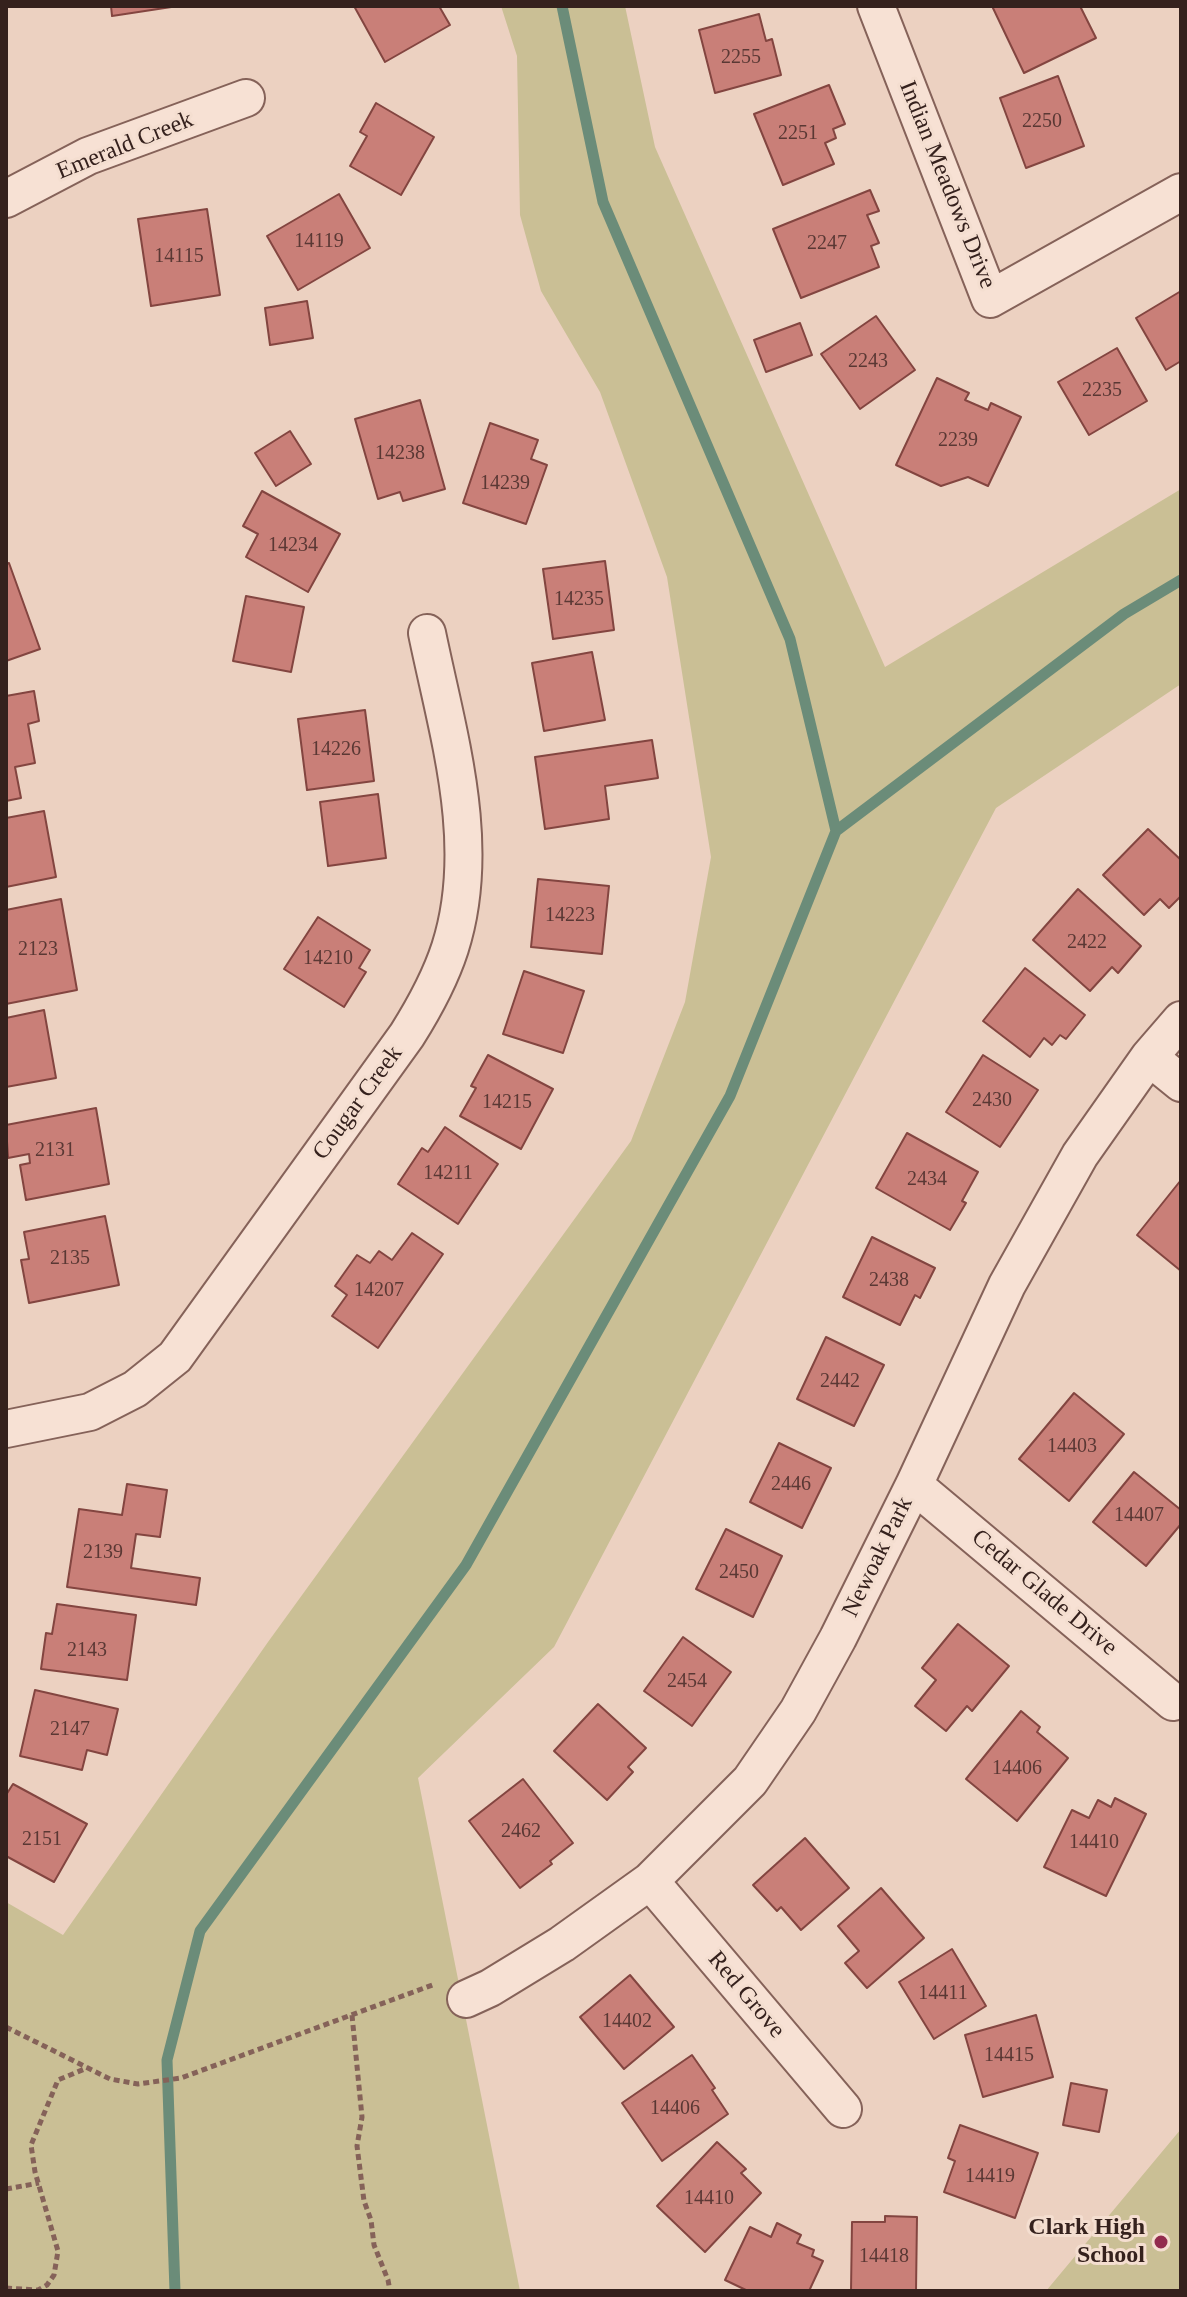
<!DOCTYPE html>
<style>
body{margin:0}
#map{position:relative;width:1187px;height:2297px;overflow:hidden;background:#ecd1c1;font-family:Georgia,serif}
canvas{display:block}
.frame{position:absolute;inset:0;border:8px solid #35211d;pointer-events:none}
</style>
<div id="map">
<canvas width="1187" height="2297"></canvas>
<div class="frame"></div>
</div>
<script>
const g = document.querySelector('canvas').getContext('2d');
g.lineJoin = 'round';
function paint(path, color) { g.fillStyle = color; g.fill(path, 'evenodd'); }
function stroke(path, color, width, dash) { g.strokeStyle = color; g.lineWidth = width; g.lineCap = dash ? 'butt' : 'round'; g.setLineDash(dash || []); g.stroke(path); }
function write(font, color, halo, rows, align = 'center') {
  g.font = font + ' Georgia,serif'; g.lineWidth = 6; g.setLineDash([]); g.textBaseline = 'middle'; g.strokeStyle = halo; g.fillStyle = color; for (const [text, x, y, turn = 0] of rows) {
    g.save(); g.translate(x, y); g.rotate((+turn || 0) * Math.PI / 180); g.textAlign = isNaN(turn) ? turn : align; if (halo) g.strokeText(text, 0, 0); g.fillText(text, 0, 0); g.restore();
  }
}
const green = new Path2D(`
 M501,6H625L655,147L885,667L1181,489V684L996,808L554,1647L418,1778L520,2291H6V1902L63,1935L268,1642L631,1141L685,1002L711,857L667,577L600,392L541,291L520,215L517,56Z
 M1181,2129V2291H1046Z`);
const stream = new Path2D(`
 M836,831L1124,614L1181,580
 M175,2291L167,2060L200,1931L466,1565L730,1096L836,831L790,639L603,202L562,6`);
const building = new Path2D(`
 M111,6H178L112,16Z
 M354,6H439L450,25L385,62Z
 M992,6H1080L1096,38L1024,73Z
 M759,14L766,41L772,39L781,75L715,93L699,30Z
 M1058,76L1084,146L1026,168L1000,98Z
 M829,85L845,124L833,129L836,138L825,143L834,164L783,185L754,114Z
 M376,103L434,137L401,195L350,166L367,136L360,132Z
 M870,190L879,211L867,215L879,243L871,246L879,267L801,298L773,229Z
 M339,194L370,248L298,290L267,236Z
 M207,209L220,295L151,306L138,219Z
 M1181,291V361L1166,370L1136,318Z
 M307,301L313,338L270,345L265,308Z
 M876,316L915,370L860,409L821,354Z
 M800,323L812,355L766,372L754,340Z
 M1117,348L1147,401L1089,435L1058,382Z
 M937,378L969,393L965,400L988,410L991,403L1021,417L988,486L968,477L941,486L896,465Z
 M420,400L445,489L403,501L400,492L378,499L355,419Z
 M490,423L538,440L531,459L547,465L526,524L463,503Z
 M290,431L311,464L276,486L255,453Z
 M262,491L340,534L308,592L246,557L258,534L243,526Z
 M605,561L614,630L553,639L543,569Z
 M9,563L40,649L6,661V564Z
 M246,596L304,607L291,672L233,661Z
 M592,652L605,720L544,731L532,663Z
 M34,691L39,721L28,724L35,763L15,767L21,798L6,801V696Z
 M365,710L374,781L307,790L298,719Z
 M652,740L658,778L605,786L609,819L545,829L535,757Z
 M378,794L386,858L328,866L320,802Z
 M44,811L56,877L6,887V818Z
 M1148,829L1181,860V896L1169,908L1160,899L1144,915L1103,875Z
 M538,879L609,886L602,954L531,947Z
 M1078,889L1141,946L1118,973L1112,967L1090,991L1033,940Z
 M61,899L77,990L6,1004V910Z
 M318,917L370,950L359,968L366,972L344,1007L284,969Z
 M1025,968L1085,1015L1066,1039L1060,1035L1052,1045L1044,1038L1030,1057L983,1021Z
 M524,971L584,991L563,1053L503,1034Z
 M44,1010L56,1078L6,1087V1018Z
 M488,1055L553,1089L521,1149L460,1116L476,1088L471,1086Z
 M983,1055L1038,1090L1000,1147L946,1112Z
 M96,1108L109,1184L26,1200L20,1165L30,1163L29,1154L8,1158L6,1125Z
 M445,1127L498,1164L458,1224L398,1184L422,1148L428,1152Z
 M907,1133L978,1172L962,1201L966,1203L950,1230L876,1188Z
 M1181,1180V1271L1137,1235Z
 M105,1216L119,1285L29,1303L21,1260L29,1259L24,1232Z
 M412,1233L443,1254L378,1348L332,1316L347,1295L335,1286L357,1255L370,1263L379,1251L392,1260Z
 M872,1237L935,1268L920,1298L915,1295L900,1325L843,1297Z
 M826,1337L884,1365L854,1426L797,1399Z
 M1074,1393L1124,1434L1069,1501L1019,1459Z
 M779,1443L831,1468L802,1528L750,1502Z
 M1134,1472L1181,1510V1524L1146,1566L1093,1522Z
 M127,1484L167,1490L160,1537L136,1534L131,1568L200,1578L196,1605L67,1587L79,1509L122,1515Z
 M726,1529L782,1556L753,1617L696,1589Z
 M57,1604L136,1615L127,1680L41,1669L46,1633L52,1634Z
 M958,1624L1009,1666L972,1711L967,1706L946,1731L915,1706L936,1680L922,1668Z
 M683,1637L731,1672L692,1726L644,1691Z
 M35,1690L118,1709L107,1755L87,1750L82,1770L20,1756Z
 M598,1704L646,1748L628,1767L633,1772L607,1800L554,1751Z
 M1021,1711L1040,1727L1037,1732L1068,1758L1017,1821L966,1779Z
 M523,1779L573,1843L550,1861L552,1864L520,1888L469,1821Z
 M13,1784L87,1824L54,1882L6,1856V1795Z
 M1115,1798L1146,1814L1106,1896L1044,1867L1072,1810L1089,1818L1098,1800L1111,1807Z
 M805,1838L849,1888L801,1930L781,1907L777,1911L753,1885Z
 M881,1888L924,1938L867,1988L845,1963L859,1951L838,1926Z
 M952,1949L986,2006L934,2039L899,1982Z
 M630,1975L674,2027L624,2069L580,2017Z
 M1036,2015L1053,2077L983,2097L965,2035Z
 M692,2055L715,2088L712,2090L728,2114L662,2161L622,2103Z
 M1071,2083L1107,2090L1099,2132L1063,2125Z
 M960,2125L1038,2153L1015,2218L944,2192L955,2161L948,2158Z
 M717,2142L746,2169L741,2173L761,2193L705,2252L657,2206Z
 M885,2216L917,2217L916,2291H851L852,2222H885Z
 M777,2223L801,2235L797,2243L814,2250L812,2256L823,2261L809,2291H748L725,2280L750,2227L771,2237Z`);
const path = new Path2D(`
 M352,2015L362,2117L357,2146L364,2201L371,2220L374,2245L388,2280L390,2291
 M6,2027L110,2079L138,2084L181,2078L435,1984
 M6,2189L39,2183
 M6,2288L38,2290L47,2285L54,2275L58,2251L35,2172L31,2145L58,2080L87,2068`);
const minor = new Path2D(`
 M876,6L990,299L1181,192
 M6,199L88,156L246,98
 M1149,1057L1181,1083
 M6,1429L90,1412L135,1389L175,1357L407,1035C424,1008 440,979 450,948C483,845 448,735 427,633
 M914,1485L1173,1702
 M650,1881L843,2109
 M466,1999L490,1988L562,1944L650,1881L750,1781L798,1711L838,1638L914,1485L1007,1285L1080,1155L1149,1057L1181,1020`);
const markers = [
 [1161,2242,8,"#922b4d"]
];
const numberNames = [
 ["2255",741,58],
 ["2250",1042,122],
 ["2251",798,134],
 ["14119",319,242],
 ["2247",827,244],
 ["14115",179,257],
 ["2243",868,362],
 ["2235",1102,391],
 ["2239",958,441],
 ["14238",400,454],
 ["14239",505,484],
 ["14234",293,546],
 ["14235",579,600],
 ["14226",336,750],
 ["14223",570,916],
 ["2422",1087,943],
 ["2123",38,950],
 ["14210",328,959],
 ["2430",992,1101],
 ["14215",507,1103],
 ["2131",55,1151],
 ["14211",448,1174],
 ["2434",927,1180],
 ["2135",70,1259],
 ["2438",889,1281],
 ["14207",379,1291],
 ["2442",840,1382],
 ["14403",1072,1447],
 ["2446",791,1485],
 ["14407",1139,1516],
 ["2139",103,1553],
 ["2450",739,1573],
 ["2143",87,1651],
 ["2454",687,1682],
 ["2147",70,1730],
 ["14406",1017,1769],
 ["2462",521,1832],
 ["2151",42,1840],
 ["14410",1094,1843],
 ["14411",943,1994],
 ["14402",627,2022],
 ["14415",1009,2056],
 ["14406",675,2109],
 ["14419",990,2177],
 ["14410",709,2199],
 ["14418",884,2257]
];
const streetNames = [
 ["Emerald Creek",125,146,-22],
 ["Indian Meadows Drive",947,185,68],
 ["Cougar Creek",358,1103,-54],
 ["Newoak Park",878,1557,-64],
 ["Cedar Glade Drive",1044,1593,40],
 ["Red Grove",746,1995,50]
];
const poiNames = [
 ["Clark High",1145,2228],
 ["School",1145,2256]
];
paint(green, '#cabf95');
stroke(stream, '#6b8c79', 11);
paint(building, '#c97f78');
stroke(building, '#834540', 2);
stroke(minor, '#856259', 40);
stroke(path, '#856259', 5, [6, 4]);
stroke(minor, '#f7e1d4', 36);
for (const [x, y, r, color] of markers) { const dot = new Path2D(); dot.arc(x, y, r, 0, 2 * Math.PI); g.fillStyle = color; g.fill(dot); stroke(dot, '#f4ded0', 3); }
write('20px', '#5a3834', null, numberNames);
write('24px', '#35211d', '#f4ded0', streetNames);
write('bold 24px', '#35211d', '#f4ded0', poiNames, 'right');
</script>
